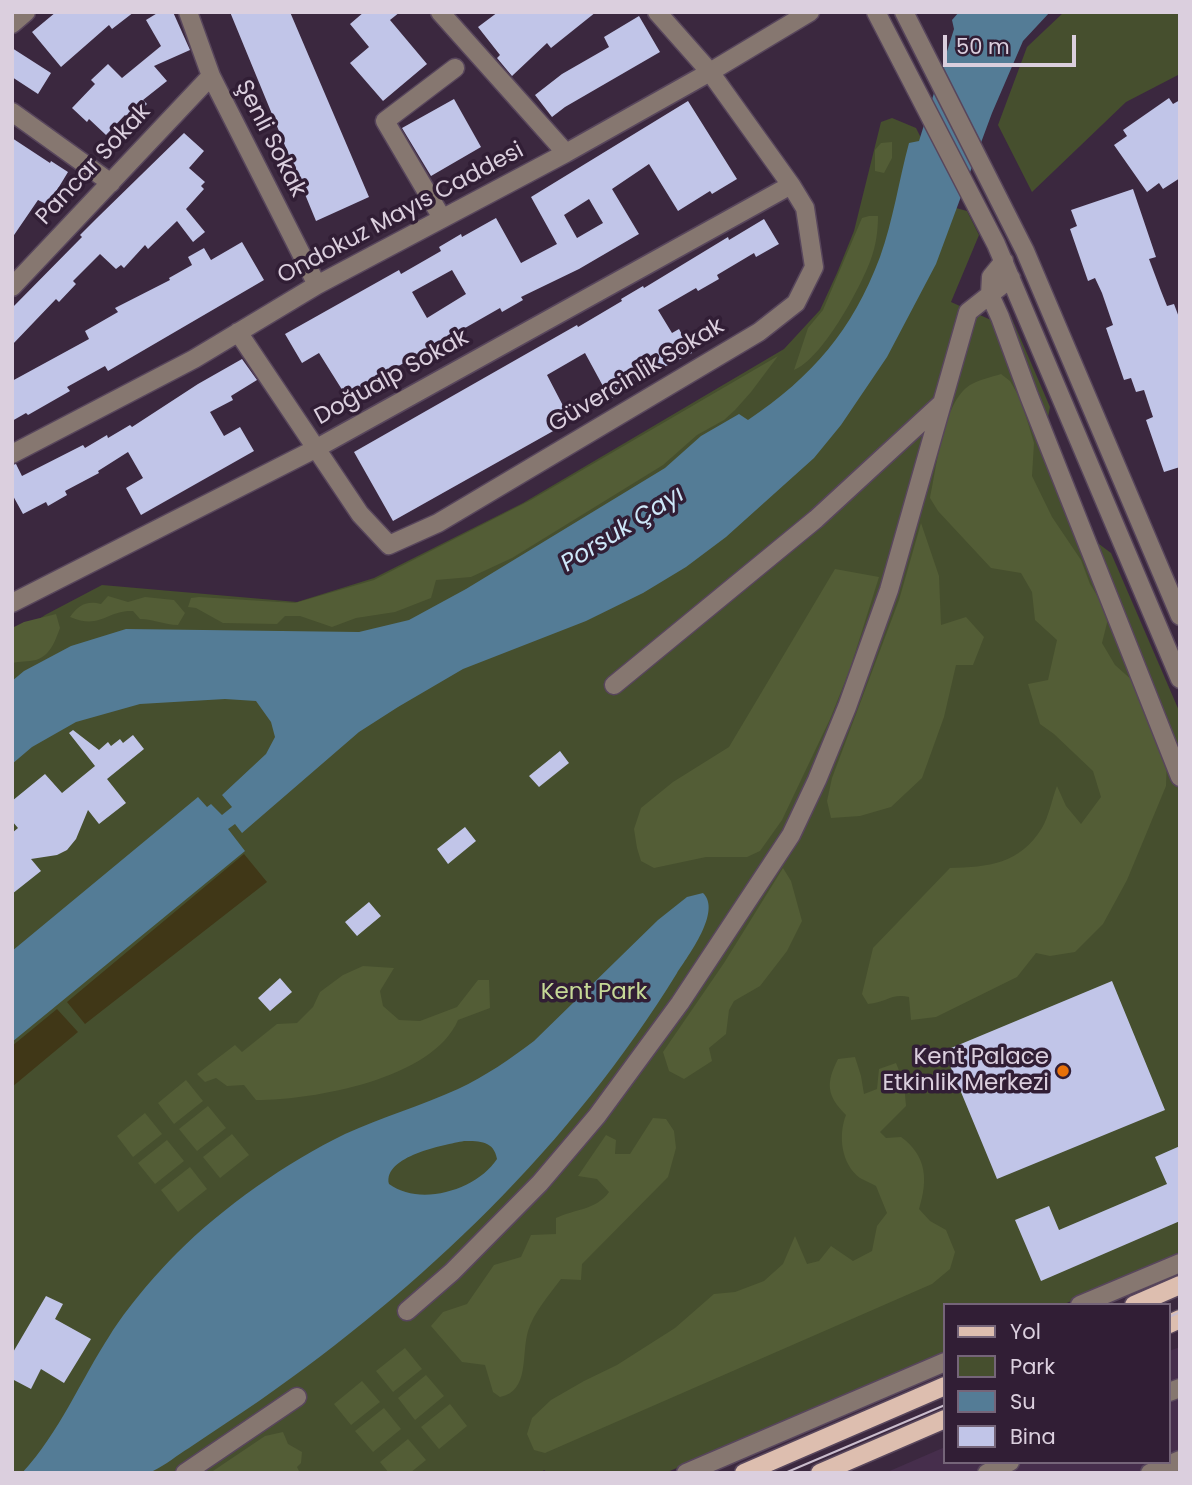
<!DOCTYPE html>
<meta charset="utf-8">
<style>
body{margin:0}
#map{position:relative;width:1192px;height:1485px;overflow:hidden;background:#3b283f;font-family:Poppins,sans-serif}
canvas{display:block}
.frame{position:absolute;inset:0;border:14px solid #dbcfde;pointer-events:none}
.legend{position:absolute;left:943px;top:1303px;width:228px;height:161px;box-sizing:border-box;background:#311e35;border:2px solid #756579;margin:0;padding:9px 12px;list-style:none;font-size:21px;color:#dbcfde}
.legend li{display:flex;align-items:center;gap:14px;height:35px}
.legend b{width:35px;border:2px solid #756579}
.scale{position:absolute;left:943px;top:35px;width:133px;height:32px;box-sizing:border-box;border:4px solid #dbcfde;border-top:0;padding-left:9px;font-size:21px;line-height:24px;white-space:nowrap;color:#dbcfde;-webkit-text-stroke:5px #311e35;paint-order:stroke}
</style>
<div id="map">
<canvas width="1192" height="1485"></canvas>
<div class="frame"></div>
<ul class="legend">
<li><b style="height:9px;background:#ddbeaf"></b>Yol</li>
<li><b style="height:19px;background:#464f2e"></b>Park</li>
<li><b style="height:19px;background:#547c96"></b>Su</li>
<li><b style="height:19px;background:#c1c5e8"></b>Bina</li>
</ul>
<div class="scale">50 m</div>
</div>
<script>
const g = document.querySelector('canvas').getContext('2d');
g.lineJoin = 'round';
function paint(path, color) { g.fillStyle = color; g.fill(path, 'evenodd'); }
function stroke(path, color, width, dash) { g.strokeStyle = color; g.lineWidth = width; g.lineCap = dash ? 'butt' : 'round'; g.setLineDash(dash || []); g.stroke(path); }
function write(font, color, halo, rows, align = 'center') {
  g.font = font + ' Poppins,sans-serif'; g.lineWidth = 7; g.setLineDash([]); g.textBaseline = 'middle'; g.strokeStyle = halo; g.fillStyle = color; for (const [text, x, y, turn = 0] of rows) {
    g.save(); g.translate(x, y); g.rotate((+turn || 0) * Math.PI / 180); g.textAlign = isNaN(turn) ? turn : align; if (halo) g.strokeText(text, 0, 0); g.fillText(text, 0, 0); g.restore();
  }
}
const built = new Path2D(`
 M1180,1347V1473H885L945,1447V1462H1169V1351Z`);
const green = new Path2D(`
 M1064,12H1180V74L1126,102L1032,192L998,125L1027,47Z
 M892,118L916,128L956,208L967,211L979,235L951,302L991,320L1010,314L1050,407L1046,428L1091,538L1111,553L1180,713V1255L1062,1305H945V1354L665,1473H548L544,1470L541,1473H12V638L45,615L102,585L297,602L374,578L523,503L784,349L820,310L837,273L854,231L881,122Z`);
const forest = new Path2D(`
 M892,142V158L884,173L875,171V150L881,143Z
 M869,216H878C878,231 876,245 871,259C860,289 822,359 794,370L808,328L823,310L862,218Z
 M778,356L751,392L735,410L724,420L697,435L663,465L512,558L471,577L436,580L431,598L395,612L356,618L332,627L300,616H285L277,624L223,623L196,608L188,607L191,598L199,597L295,603L374,580L531,500Z
 M1001,374L1010,381L1021,400L1034,443L1032,476L1052,517L1081,560L1090,584L1109,615L1102,643L1115,665L1134,682L1167,757L1166,786L1127,880L1103,924L1075,952L1050,956L1036,953L1017,977L936,1017L911,1020L909,997C891,993 886,1003 868,1004L862,994L873,948L950,868C988,867 1020,864 1042,828C1049,816 1052,799 1057,786L1066,806L1081,824L1101,797L1093,771L1054,734L1040,724L1028,684L1048,680L1057,640L1035,620L1032,592L1021,573L991,568L938,511L930,498C937,467 943,402 970,385C979,380 991,377 1001,374Z
 M921,523L939,576L941,625L966,617L984,637L973,665H956L944,717L922,778L891,807L860,816L831,818L827,801L832,778L899,600Z
 M835,569L879,577L850,669L830,719L782,820L760,851L747,857H706L654,868L641,861L637,848L634,829L641,808L673,782L729,747Z
 M108,596L128,602L145,597L174,600L185,613L178,625C164,625 154,619 140,619L133,611C106,610 101,630 70,617C78,605 87,600 101,604Z
 M56,614L60,628C55,641 51,655 36,660C28,662 20,661 12,663V628L24,622Z
 M783,868L791,881L802,921L787,951L760,986L734,1001L729,1010L726,1034L709,1048L712,1061L684,1079L669,1071L663,1052L724,963Z
 M363,966L394,968L380,991L383,1006L399,1020L420,1021L457,1007L478,980H489L490,1008L458,1020C433,1079 314,1100 256,1100L244,1085L227,1086L216,1078L205,1082L197,1074L235,1045L242,1052L277,1024L297,1023L313,1007L320,992L343,975Z
 M855,1057L861,1076L864,1094L877,1089L879,1069L896,1063L904,1083L906,1106L880,1132L886,1138L901,1137C927,1156 928,1180 919,1209L930,1221L946,1230L955,1252L950,1269L932,1284L545,1453L534,1450L527,1434L532,1418L551,1400L584,1381L617,1365L675,1328L714,1294L735,1292L764,1281L783,1264L795,1236L807,1264L819,1261L831,1246L853,1261L872,1251L877,1226L887,1213L876,1186C871,1183 865,1181 860,1178C841,1164 838,1135 846,1115C826,1095 826,1083 838,1059Z
 M186,1080L203,1101L174,1124L158,1103Z
 M208,1106L226,1128L197,1151L179,1129Z
 M145,1113L162,1134L133,1157L117,1136Z
 M653,1118L666,1119L674,1131L676,1148L668,1177L582,1264L581,1280L561,1279C549,1295 534,1312 528,1331C521,1355 530,1391 500,1397L493,1392L485,1365L462,1362L431,1326L443,1312L467,1304L494,1265L521,1257L531,1235L556,1234V1218C575,1209 596,1210 609,1192L597,1179L578,1176L606,1135L616,1140L615,1154H630Z
 M232,1134L249,1155L220,1178L203,1157Z
 M167,1140L184,1161L155,1184L138,1163Z
 M190,1167L207,1189L178,1212L161,1190Z
 M405,1348L422,1369L393,1392L376,1371Z
 M426,1375L444,1396L415,1420L398,1398Z
 M362,1381L380,1402L351,1425L334,1404Z
 M450,1404L467,1426L439,1449L421,1427Z
 M384,1408L401,1429L373,1452L355,1431Z
 M283,1432L288,1444L302,1452L301,1463L297,1467L300,1473H210L265,1436Z
 M408,1439L426,1460L410,1473H389L380,1462Z`);
const sand = new Path2D(`
 M244,854L267,882L85,1024L67,1002Z
 M57,1009L78,1032L12,1087V1046Z`);
const water = new Path2D(`
 M959,12H1050L1023,41L992,113L936,264L887,357L841,425L814,458L726,537L686,567L643,593L586,621L463,669L398,707L359,732L242,833L235,824L228,829L245,851L12,1042V951L198,797L207,807L211,804L222,815L232,807L222,795L266,754L275,737L271,722L256,701L225,699L140,704L76,722L32,747L12,764V681L24,671L71,646L126,629L359,632L409,620L466,589L665,468L701,436L739,414L748,420C813,376 852,331 880,257C893,221 899,180 909,143L919,141L954,29L952,20Z
 M703,893C722,911 688,956 677,973C572,1144 423,1287 259,1401C236,1417 212,1432 189,1448C177,1455 166,1465 153,1471C142,1477 42,1473 22,1473C60,1432 80,1381 110,1335C126,1309 155,1275 177,1253C223,1207 287,1162 345,1134C382,1117 421,1106 458,1089C486,1076 510,1059 534,1041L658,920L687,897ZM464,1141C480,1141 494,1141 497,1159C477,1190 420,1207 389,1184C383,1156 444,1145 464,1141Z`);
const building = new Path2D(`
 M56,12H134L112,29L109,25L61,67L32,32Z
 M159,12H173L190,50L154,66L167,81L143,100L147,104L130,120L125,115L106,135L89,119L87,122L72,108L95,84L91,80L108,64L122,78L161,46L146,20Z
 M230,12H290L369,197L316,221Z
 M364,12H400L390,20L427,64L383,101L350,63L369,47L350,24Z
 M498,12H596L551,48L547,43L512,76L497,58L500,55L478,27Z
 M639,16L660,52L565,107L552,117L535,95L562,74L609,47L604,37Z
 M12,48L51,73L38,94L12,77Z
 M1169,98L1173,104L1180,100V178L1163,189L1159,183L1147,192L1114,145L1127,136L1123,130Z
 M454,99L481,147L431,176L402,128Z
 M688,101L737,179L712,194L710,191L678,211L649,164L612,189L639,234L579,269L521,297L523,300L502,312L500,308L346,396L319,353L302,363L285,334L399,270L401,274L441,251L439,247L461,234L462,237L496,218L521,263L557,244L531,197ZM589,199L603,223L577,238L564,215ZM452,270L466,294L427,318L412,292Z
 M184,133L204,151L189,168L205,182L201,186L204,189L186,209L205,232L193,242L177,221L148,249L145,245L124,268L121,265L116,269L100,254L73,281L76,284L59,302L56,299L12,345V308L82,237L80,235L97,218Z
 M12,138L50,163L51,161L68,172L48,205L38,200L12,238Z
 M1133,189L1156,257L1149,259L1161,291L1167,306L1174,304L1180,320V467L1164,472L1146,420L1153,417L1144,390L1136,392L1131,378L1124,380L1106,328L1113,325L1102,293L1095,278L1088,281L1070,229L1077,226L1071,210Z
 M764,219L779,244L756,257L754,253L717,275L719,279L698,291L696,288L658,310L672,333L679,329L692,353L630,384L632,387L610,399L585,353L547,375L571,421L393,521L354,452L577,325L578,327L622,301L621,299L643,286L644,288L728,237L729,240Z
 M242,242L264,280L108,371L105,366L67,387L70,391L28,415L26,413L12,421V381L89,339L85,331L118,312L115,308L170,280L169,278L192,265L188,257L204,248L211,260Z
 M242,359L257,380L231,396L233,400L210,412L224,436L240,427L254,451L141,515L126,488L143,478L128,452L98,471L99,473L65,491L67,495L48,506L46,502L23,514L12,494V465L16,464L22,476L83,445L85,448L107,435L108,438L130,425L132,427L198,384Z
 M73,730L99,750L108,742L111,746L120,739L123,743L133,735L144,749L107,779L126,803L99,824L88,810L76,839L67,850L57,855L31,859L41,871L12,894V833L18,828L12,821V801L45,774L62,793L95,766L69,733Z
 M560,751L569,763L539,787L529,776Z
 M465,827L476,841L448,864L437,849Z
 M369,902L381,916L357,936L345,922Z
 M280,978L292,992L270,1011L258,998Z
 M1112,981L1165,1110L997,1179L944,1051Z
 M1180,1146V1221L1041,1281L1015,1220L1049,1206L1059,1230L1167,1184L1155,1157Z
 M46,1296L63,1304L55,1319L91,1339L64,1383L41,1369L31,1389L12,1379V1354Z`);
const minor = new Path2D(`
 M188,12L211,76L317,285
 M440,12L566,153
 M876,12L996,244L1180,679
 M904,12L1025,251L1180,616
 M12,24L26,12
 M12,112L111,183
 M442,218L385,121L455,68
 M1004,261L991,277L990,295L1000,317L1029,396L1180,777
 M12,287L211,76
 M238,332L360,514L389,545L438,523L759,332L796,303L814,267L805,208L791,185L710,72L657,12
 M12,454L194,359L317,285L566,153L710,72L810,12
 M12,603L317,448L791,185
 M614,685L816,519L942,403
 M1080,1305L1180,1263
 M407,1311L452,1272L540,1183L597,1116L680,1003L791,835L817,780L847,707L889,590L968,312L1011,278
 M1169,1392L1180,1388
 M185,1473L297,1397
 M686,1473L945,1362
 M987,1473L1010,1462
 M1150,1473L1180,1460`);
const major = new Path2D(`
 M1134,1305L1180,1285
 M1169,1324L1180,1319
 M744,1473L945,1386
 M820,1473L945,1419`);
const tram = new Path2D(`
 M1169,1317L1180,1312
 M785,1473L945,1405`);
const markers = [
 [1063,1071,7,"#e8710a"]
];
const streetNames = [
 ["Şenli Sokak",270,139,63],
 ["Pancar Sokak",94,165,-47],
 ["Ondokuz Mayıs Caddesi",401,214,-28],
 ["Güvercinlik Sokak",637,376,-31],
 ["Doğualp Sokak",392,378,-29]
];
const parkNames = [
 ["Kent Park",594,993]
];
const poiNames = [
 ["Kent Palace",1049,1058],
 ["Etkinlik Merkezi",1049,1084]
];
const waterNames = [
 ["Porsuk Çayı",623,530,-32]
];
paint(built, '#462e4c');
paint(green, '#464f2e');
paint(forest, '#535d36');
paint(sand, '#403717');
paint(water, '#547c96');
paint(building, '#c1c5e8');
stroke(minor, '#58465c', 21);
stroke(major, '#58465c', 21);
stroke(minor, '#867770', 18);
stroke(major, '#ddbeaf', 18);
stroke(tram, '#c9bccc', 2);
for (const [x, y, r, color] of markers) { const dot = new Path2D(); dot.arc(x, y, r, 0, 2 * Math.PI); g.fillStyle = color; g.fill(dot); stroke(dot, '#311e35', 2.5); }
write('23px', '#dbcfde', '#311e35', streetNames);
write('23px', '#c6d996', '#311e35', parkNames);
write('23px', '#dbcfde', '#311e35', poiNames, 'right');
write('italic 24px', '#cee8f9', '#311e35', waterNames);
</script>
